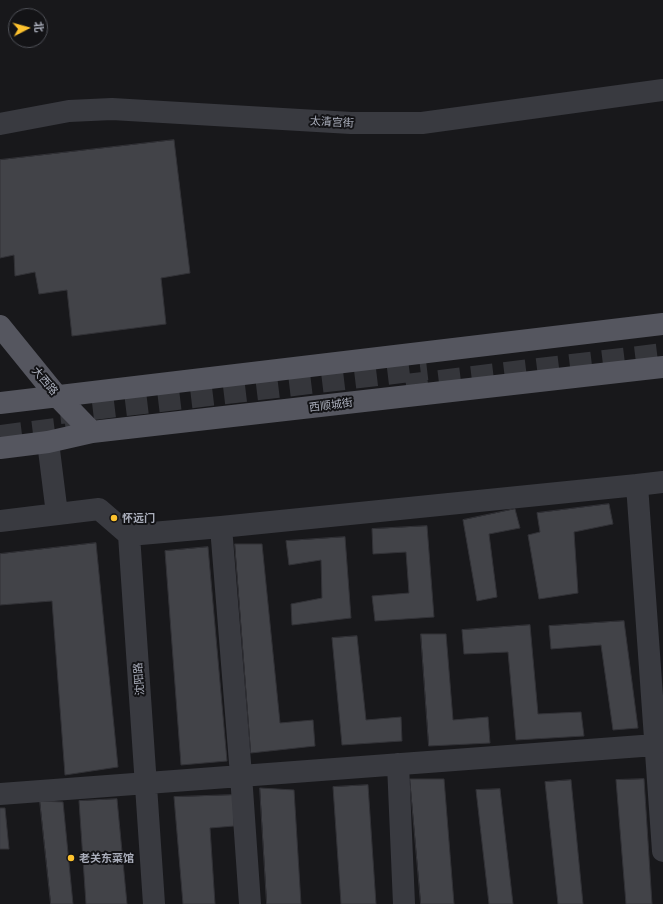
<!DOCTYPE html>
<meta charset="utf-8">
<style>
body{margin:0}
#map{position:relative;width:663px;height:904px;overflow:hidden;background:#18181b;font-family:Barlow,"Noto Sans SC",sans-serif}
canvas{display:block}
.north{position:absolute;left:8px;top:8px;width:40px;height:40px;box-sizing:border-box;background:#131316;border:1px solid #4f5158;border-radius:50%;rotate:84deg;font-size:11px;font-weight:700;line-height:16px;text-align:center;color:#aaaebb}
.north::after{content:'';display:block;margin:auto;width:14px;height:18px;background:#fdc22e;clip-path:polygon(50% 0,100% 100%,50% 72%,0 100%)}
</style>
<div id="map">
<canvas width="663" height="904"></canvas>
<div class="north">北</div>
</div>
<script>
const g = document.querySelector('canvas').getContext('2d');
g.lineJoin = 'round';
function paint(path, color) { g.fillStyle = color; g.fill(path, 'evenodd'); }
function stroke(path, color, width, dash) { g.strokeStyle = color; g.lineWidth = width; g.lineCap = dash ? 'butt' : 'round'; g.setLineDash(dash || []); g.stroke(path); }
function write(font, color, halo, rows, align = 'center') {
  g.font = font + ' Barlow,"Noto Sans SC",sans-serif'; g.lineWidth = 4; g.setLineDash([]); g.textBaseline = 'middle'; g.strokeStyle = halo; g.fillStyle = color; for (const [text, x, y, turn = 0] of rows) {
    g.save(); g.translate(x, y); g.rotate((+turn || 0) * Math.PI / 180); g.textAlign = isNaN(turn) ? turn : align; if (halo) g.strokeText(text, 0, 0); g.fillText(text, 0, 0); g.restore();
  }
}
const building = new Path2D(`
 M174,140L190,273L161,278L166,324L72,336L67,290L39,294L35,272L15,276L14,255L0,258V160Z
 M609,504L613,524L574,532L578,593L539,599L528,535L540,532L537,513Z
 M515,509L520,528L489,534L497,597L477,601L463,520Z
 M427,526L434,617L375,621L372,596L409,593L406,552L373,554L372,529Z
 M345,537L351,618L292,625L291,604L322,598L321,560L289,565L286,541Z
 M96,543L118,767L65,775L52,601L0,605V554Z
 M235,544H262L280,723L313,720L315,746L251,753Z
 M208,547L227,761L181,765L165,551Z
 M624,621L638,728L613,730L601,645L551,649L549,626Z
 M530,625L538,714L581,712L584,736L516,740L508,652L464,654L462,630Z
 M421,634H446L453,720L488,717L490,743L429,746Z
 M357,636L366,720L401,717L402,741L342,745L332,638Z
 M410,779H444L454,904H421Z
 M644,779L652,904H626L616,780Z
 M571,780L583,904H558L545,782Z
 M368,785L376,904H341L333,787Z
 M260,788L294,790L301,904H267Z
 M500,789L513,904H489L476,790Z
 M233,795L234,826L210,828L215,904H183L174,797Z
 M117,799L127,904H86L79,801Z
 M40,801L63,802L73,904H51Z
 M0,808H5L9,849H0Z`);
const highwayTunnel = new Path2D(`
 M406,385L663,354
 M60,413L427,369
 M0,436L88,425`);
const minor = new Path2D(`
 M0,124L69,111L112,109L351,123H422L663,90
 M48,442L57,514
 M637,485L663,482
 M0,521L99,509L129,535L154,904
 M221,527L241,775L250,904
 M129,535L221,527L637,485L663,851
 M398,764L404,904
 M0,794L655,745`);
const major = new Path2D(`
 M0,326L56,395L92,432
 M0,403L663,324
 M0,448L48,442L92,432L663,367`);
const markers = [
 [114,518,4,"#fdc22e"],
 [71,858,4,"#fdc22e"]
];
const streetNames = [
 ["太清宫街",332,122,3],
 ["大西路",45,381,50],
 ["西顺城街",331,405,-7],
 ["沈阳路",139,679,-94]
];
const poiNames = [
 ["怀远门",122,518],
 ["老关东菜馆",79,858]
];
paint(building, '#424348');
stroke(building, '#323237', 1);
stroke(highwayTunnel, '#35363b', 22, [22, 11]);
stroke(minor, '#393a40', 22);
stroke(major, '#55565f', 22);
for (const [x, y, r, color] of markers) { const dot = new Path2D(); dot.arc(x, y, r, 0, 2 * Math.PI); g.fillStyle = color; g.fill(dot); stroke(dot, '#131316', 1.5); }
write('11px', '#aaaebb', '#131316', streetNames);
write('bold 11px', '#aaaebb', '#131316', poiNames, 'left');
</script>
